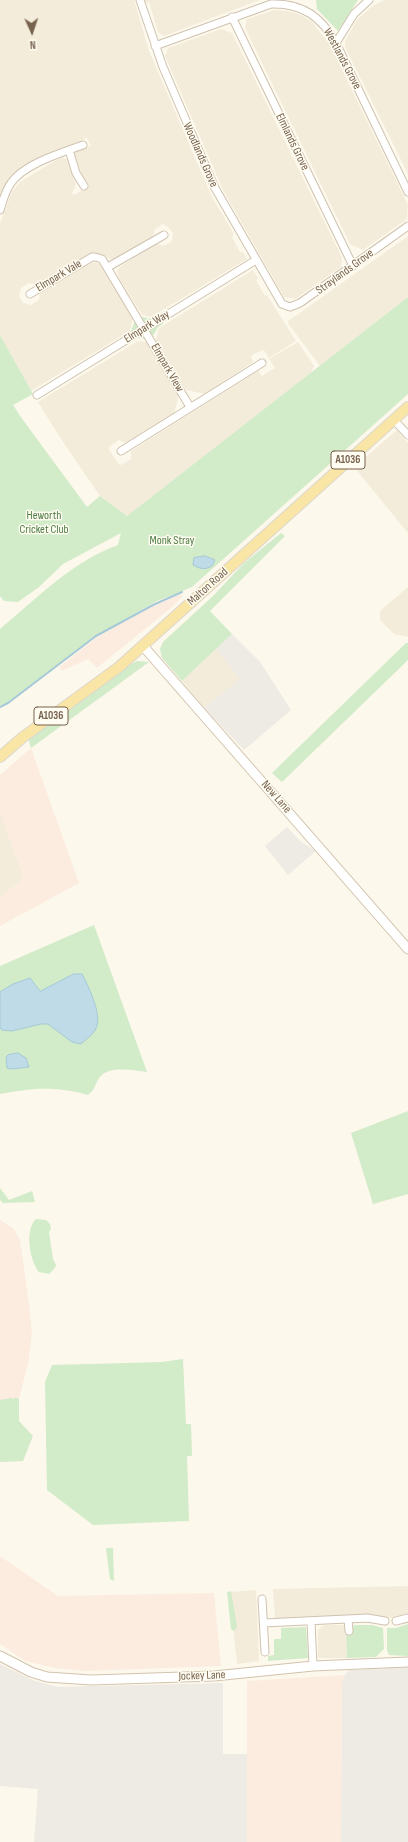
<!DOCTYPE html>
<style>
body{margin:0}
#map{position:relative;width:408px;height:1842px;overflow:hidden;background:#fcf8eb;font-family:"Sofia Sans Condensed",sans-serif}
canvas{display:block}
.north{position:absolute;left:12px;top:12px;width:40px;height:40px;-webkit-text-stroke:3px #fffcf2;paint-order:stroke;rotate:177deg;font-size:11px;font-weight:700;line-height:16px;text-align:center;color:#78634e}
.north::after{content:'';display:block;margin:auto;width:14px;height:18px;background:#78634e;clip-path:polygon(50% 0,100% 100%,50% 72%,0 100%)}
</style>
<div id="map">
<canvas width="408" height="1842"></canvas>
<div class="north">N</div>
</div>
<script>
const g = document.querySelector('canvas').getContext('2d');
g.lineJoin = 'round';
function paint(path, color) { g.fillStyle = color; g.fill(path, 'evenodd'); }
function stroke(path, color, width, dash) { g.strokeStyle = color; g.lineWidth = width; g.lineCap = dash ? 'butt' : 'round'; g.setLineDash(dash || []); g.stroke(path); }
function write(font, color, halo, rows, align = 'center') {
  g.font = font + ' "Sofia Sans Condensed",sans-serif'; g.lineWidth = 3; g.setLineDash([]); g.textBaseline = 'middle'; g.strokeStyle = halo; g.fillStyle = color; for (const [text, x, y, turn = 0] of rows) {
    g.save(); g.translate(x, y); g.rotate((+turn || 0) * Math.PI / 180); g.textAlign = isNaN(turn) ? turn : align; if (halo) g.strokeText(text, 0, 0); g.fillText(text, 0, 0); g.restore();
  }
}
const residential = new Path2D(`
 M0,0H134L149,51L212,197L234,234L232,237L240,252H243L247,259L151,317L142,315L119,278L117,271L121,266L156,244L164,246L172,241L173,233L168,227L163,224L155,229L153,237L115,259H110L102,254L93,253L37,285L29,283L21,288L19,295L23,303L31,305L39,300L40,292L92,262L101,264L133,318L130,331L31,391L0,335V223L12,192L20,182L51,163L62,158L67,159L76,184L72,194L75,195L86,187L75,156V152L91,146L87,138L40,158L11,178L0,197Z
 M144,0H260L164,36L158,32L149,2L146,3Z
 M384,0H408V174L345,47V41L357,20L371,7Z
 M275,10L288,11L299,14L311,21L329,43L408,205L407,219L363,250L350,244L245,28L247,19Z
 M221,29L232,33L342,258L341,267L295,299L284,297L223,190L165,56L168,48Z
 M408,236V297L320,366L287,322Z
 M253,270L258,278L256,280L265,296L267,295L296,341L269,358L264,350L253,354L251,357L253,362L205,394L186,390L156,340L159,328Z
 M138,341L147,342L179,394L174,414L126,443L119,440L110,446L109,450L118,463L121,465L131,459V451L258,371L262,376L275,368L269,359L298,342L314,366L311,373L127,516L100,496L59,436L38,402Z
 M397,430L408,443V533L354,467Z
 M408,587V637L394,634L380,620V611Z
 M216,649L241,679L204,708L182,681Z
 M0,812L24,878L0,898Z
 M408,1586V1616L395,1618L275,1619L273,1589Z
 M256,1590L259,1661L237,1664L229,1592Z
 M324,1625H343L346,1627L347,1658H318V1630Z`);
const commercial = new Path2D(`
 M181,594L183,596L172,607L97,668L88,659L62,671L59,667L96,638L149,608Z
 M31,748L79,883L0,926V898L24,878L0,812V775Z
 M0,1220L13,1228L20,1240L29,1304L32,1334L28,1364L19,1399V1421H0Z
 M0,1556L58,1596L214,1593L221,1666L85,1671L55,1668L25,1661L0,1644Z
 M345,1675L342,1684L341,1842H247V1681Z`);
const industrial = new Path2D(`
 M232,634L260,662L291,710L244,750L204,708L240,679L216,649Z
 M287,827L301,842L316,851L288,875L265,846Z
 M0,1664L35,1681L58,1687L223,1683V1754H247V1842H34L38,1789L0,1786Z
 M408,1667V1842H341L342,1684L345,1675L349,1670Z`);
const green = new Path2D(`
 M316,0H358L338,31L317,9Z
 M408,297V394L192,587L157,601L95,636L7,703L0,706V629C36,599 73,561 118,545L121,533L63,564L39,587L18,602L4,601L0,596V335L33,394L13,405L20,416L87,507L100,496L127,516Z
 M157,316L163,324L158,327L151,339L137,338L125,346L120,339L131,331L136,318L142,317L151,319Z
 M281,533L285,536L210,611L232,634L182,681L162,658L160,649L163,642L213,596L244,563Z
 M406,643H408V660L282,782L272,773Z
 M137,661L149,662L31,748L28,738L42,727L54,723L80,700L119,670Z
 M94,925L147,1072C134,1071 110,1065 100,1077C95,1083 95,1090 88,1095C54,1086 34,1088 0,1094V966Z
 M408,1111V1194L373,1204L351,1133Z
 M0,1188L9,1200L32,1191L35,1202L3,1203L0,1200Z
 M36,1219L46,1220L50,1224L51,1229L49,1232L53,1259L56,1265L55,1268L49,1274L39,1272C30,1261 24,1230 36,1219Z
 M183,1359L186,1424H191L192,1456H187L189,1521L93,1525L47,1490L45,1382L52,1365L162,1362Z
 M15,1397L19,1399V1421L33,1436L23,1461L0,1462V1400L11,1398L14,1399Z
 M106,1548H113L114,1581L110,1579Z
 M231,1591L237,1627L234,1631L231,1629L227,1592Z
 M408,1624V1656L389,1655L387,1650V1628H396Z
 M355,1625H372L383,1628L384,1649L376,1657L347,1658L346,1634H352V1627Z
 M306,1627L308,1658L268,1661V1656L274,1655V1639H281V1628Z`);
const water = new Path2D(`
 M205,556L215,560L212,566C205,570 200,569 193,565L194,558Z
 M74,974H82C88,985 101,1013 97,1025C96,1033 86,1039 81,1044L72,1042L48,1024H41L12,1031L2,1030L0,1028V992L13,984L30,978L40,991Z
 M18,1053L26,1058L29,1067L11,1069L7,1068L6,1057L8,1055Z`);
const stream = new Path2D(`
 M0,707L8,703L96,636L153,605L182,592`);
const street = new Path2D(`
 M140,0L163,67L215,188L282,304L290,307L300,303L408,226
 M232,17L353,266
 M336,43L354,14L369,0
 M155,46L271,4C303,3 321,17 336,43L408,192
 M69,150L76,173L84,186
 M0,210C3,201 5,191 11,183C24,164 61,153 83,145
 M108,267L164,235
 M30,294L92,257H95L102,259L190,407
 M37,395L256,260
 M393,419L408,435
 M121,451L262,363
 M262,1599L265,1652
 M348,1619L349,1631
 M311,1621L313,1666
 M396,1621L408,1618
 M264,1623L367,1618L385,1621`);
const secondary = new Path2D(`
 M143,646L408,949
 M0,1656L31,1672L47,1677L91,1680L214,1676L313,1666L408,1662`);
const primary = new Path2D(`
 M0,757L23,737L119,667L408,407`);
const shields = [
 [348,460,34],
 [51,716,34]
];
const shieldNames = [
 ["A1036",348,460],
 ["A1036",51,716]
];
const streetNames = [
 ["Westlands Grove",342,59,62],
 ["Elmlands Grove",292,142,64],
 ["Woodlands Grove",200,155,66],
 ["Straylands Grove",345,272,-36],
 ["Elmpark Vale",59,276,-31],
 ["Elmpark Way",147,327,-32],
 ["Elmpark View",167,368,60],
 ["Malton Road",208,587,-42],
 ["New Lane",276,797,49],
 ["Jockey Lane",202,1676,-2]
];
const parkNames = [
 ["Heworth",44,516],
 ["Cricket Club",44,530],
 ["Monk Stray",172,541]
];
paint(residential, '#f4ecda');
paint(commercial, '#fcece0');
paint(industrial, '#eeeae4');
paint(green, '#d2ebc9');
paint(water, '#bfdbe7');
stroke(water, '#a6c9d8', 1);
stroke(stream, '#a6c9d8', 2);
stroke(street, '#cfc2b0', 9);
stroke(secondary, '#d2c3ae', 11);
stroke(primary, '#dcd6d1', 12);
stroke(street, '#fff', 7);
stroke(secondary, '#fff', 9);
stroke(primary, '#f9e6a6', 10);
for (const [x, y, w] of shields) { const box = new Path2D(); box.roundRect(x - w / 2, y - 9, w, 18, 3); g.fillStyle = '#fffcf2'; g.fill(box); stroke(box, '#78634e', 1); }
write('bold 11px', '#78634e', null, shieldNames);
write('12px', '#78634e', '#fffcf2', streetNames);
write('12px', '#4e7d45', '#fffcf2', parkNames);
</script>
